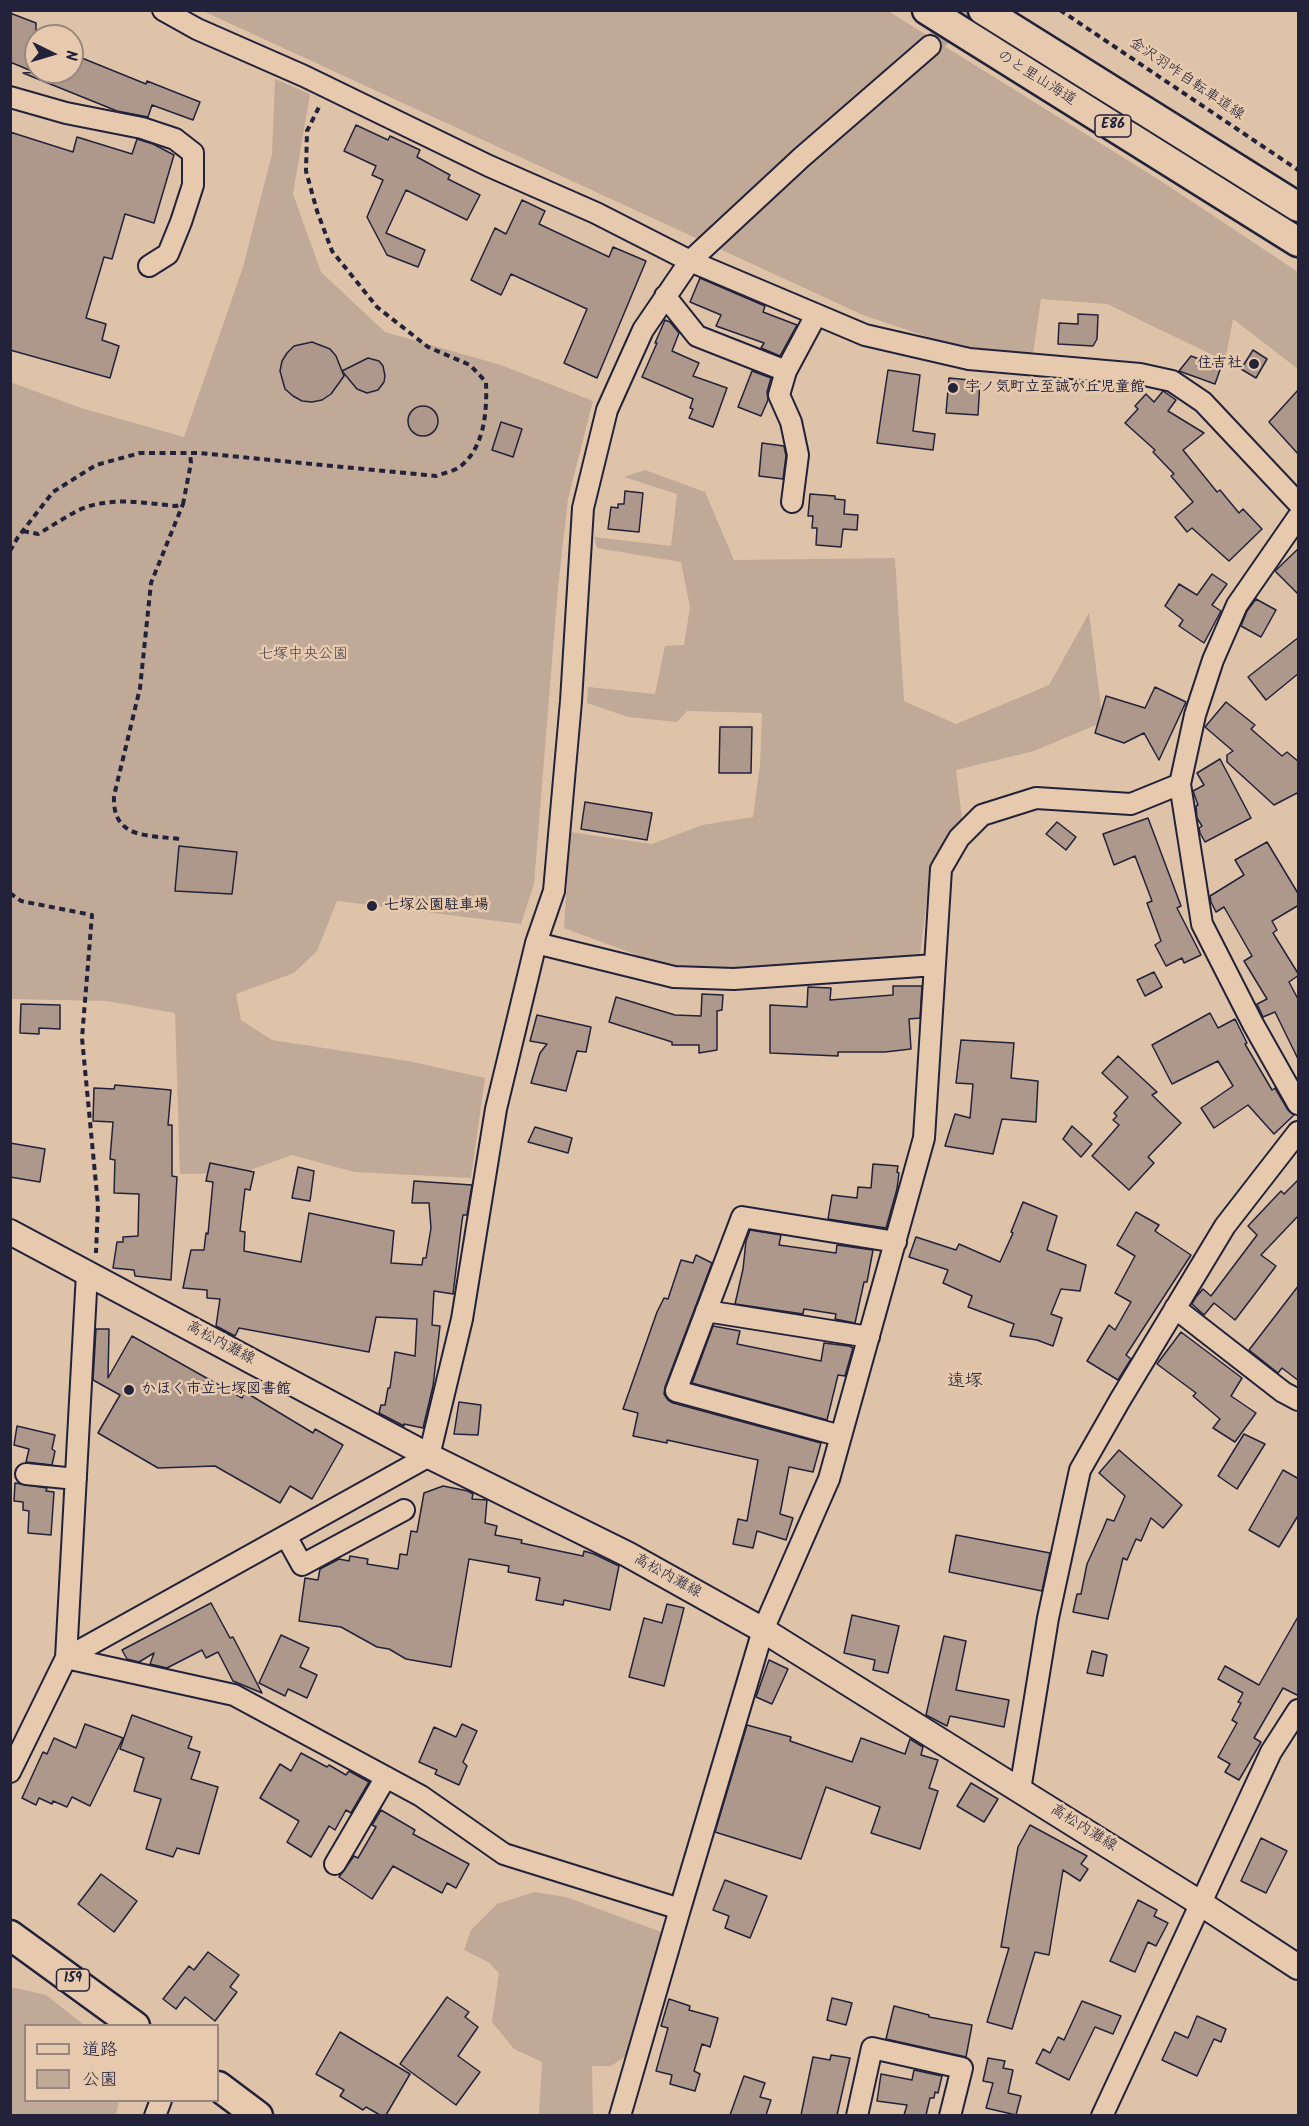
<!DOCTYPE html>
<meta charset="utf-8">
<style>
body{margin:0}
#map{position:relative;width:1309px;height:2126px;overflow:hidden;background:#dfc3a9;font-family:Kalam,"Klee One",sans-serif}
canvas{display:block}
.frame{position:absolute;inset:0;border:12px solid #22223b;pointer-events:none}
.legend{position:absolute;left:24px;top:2024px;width:195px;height:78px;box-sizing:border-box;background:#e7caae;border:2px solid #988780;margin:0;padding:8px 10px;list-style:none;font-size:18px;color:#22223b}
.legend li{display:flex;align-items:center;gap:12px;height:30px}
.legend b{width:30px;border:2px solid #988780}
.north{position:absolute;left:24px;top:24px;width:60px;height:60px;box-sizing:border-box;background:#e7caae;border:2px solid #988780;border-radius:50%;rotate:95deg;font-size:16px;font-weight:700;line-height:24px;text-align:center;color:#22223b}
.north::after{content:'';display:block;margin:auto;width:21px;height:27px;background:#22223b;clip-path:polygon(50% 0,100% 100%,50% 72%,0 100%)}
</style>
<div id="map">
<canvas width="1309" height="2126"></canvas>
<div class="frame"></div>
<ul class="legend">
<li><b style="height:8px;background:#e7caae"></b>道路</li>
<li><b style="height:16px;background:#c0a997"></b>公園</li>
</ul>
<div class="north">N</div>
</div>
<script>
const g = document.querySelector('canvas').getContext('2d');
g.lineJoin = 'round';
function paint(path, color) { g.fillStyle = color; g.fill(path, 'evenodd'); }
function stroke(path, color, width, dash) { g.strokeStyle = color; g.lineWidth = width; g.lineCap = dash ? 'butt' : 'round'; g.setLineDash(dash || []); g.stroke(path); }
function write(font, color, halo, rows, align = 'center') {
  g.font = font + ' Kalam,"Klee One",sans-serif'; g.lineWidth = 5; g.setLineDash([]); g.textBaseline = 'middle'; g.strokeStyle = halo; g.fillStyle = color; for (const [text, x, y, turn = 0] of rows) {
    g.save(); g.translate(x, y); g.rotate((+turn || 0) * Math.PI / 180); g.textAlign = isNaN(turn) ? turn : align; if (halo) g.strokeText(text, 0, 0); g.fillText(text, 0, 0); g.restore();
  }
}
const green = new Path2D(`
 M203,11H888L1161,181L1298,272V369L1233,319L1225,361L1107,304L1041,299L1033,354L951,345L863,315Z
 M275,79L310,94L293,194L321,272L385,332L501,365L593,401L568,499L558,587L534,884L521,924L337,901L317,951L294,973L236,994L241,1020L272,1040L408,1061L485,1078L471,1178L354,1172L292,1155L242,1173L180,1174L175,1013L106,1001L11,999L10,382L81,408L184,437L243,267L272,154Z
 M645,470L705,492L734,560L895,558L904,701L956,724L1049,685L1089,613L1103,722L1034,751L956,770L962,818L929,882L920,955L683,972L564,928L570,832L652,844L702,825L753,817L760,765L762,713L687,711L677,722L628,717L587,703L588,687L655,694L665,646L684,645L690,607L681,562L597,548L594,537L671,546L677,494L624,477Z
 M534,1892L566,1897L664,1933L629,2054L611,2066H592L593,2115H539L542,2062L514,2049L492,2022L499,1973L488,1962L464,1950L471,1930L497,1904Z
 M11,1987L46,1995L84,2025L26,2026V2100L119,2101L116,2115H11Z`);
const building = new Path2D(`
 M10,13L36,23V72H72V54L146,84L147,81L200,102L193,120L152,105L148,117L117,111L23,73L34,72L10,62Z
 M356,125L388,140L390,136L420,150L417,157L450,175L448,179L480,195L467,220L406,190L386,233L425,250L418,267L387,255L367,217L383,180L372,175L376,166L344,151Z
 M10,132L73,152L77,137L132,154L137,139L153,144L174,155L154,223L125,214L112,259L104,257L86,318L106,324L102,340L119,346L110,378L10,350Z
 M522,200L545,211L539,224L609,257L613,247L646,261L597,378L564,363L587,309L511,274L501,295L471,280L495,228L506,234Z
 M700,278L765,306L763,312L797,325L780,356L761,348L764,343L716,326L721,315L690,302Z
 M1078,314L1098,315L1097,339L1093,346L1058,344L1059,323L1078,324Z
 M665,320L670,322L679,333L672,351L699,363L693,376L727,388L713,427L689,418L693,409L690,408L693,399L642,377L657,343H655Z
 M312,342L330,349L336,356L344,376L331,394L322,400L312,402L302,401L293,396L285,389L280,371L282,361L287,353L294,346Z
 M1253,350L1267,359L1256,378L1241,369Z
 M1191,356L1221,367L1215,384L1179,371Z
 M368,358L379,361L383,366L385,376L384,382L378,390L367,393L357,389L342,371Z
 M888,370L920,375L913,431L935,434L933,450L877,443Z
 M752,371L771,378L767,392L768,400L761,416L738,407Z
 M949,378L980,381L978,415L946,413Z
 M1299,389V455L1269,422Z
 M1163,391L1176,400L1168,411L1204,433L1183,450L1217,492L1220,490L1239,513L1243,509L1262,529L1229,561L1192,528L1187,532L1175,517L1193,502L1171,476L1174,474L1153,452L1155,450L1125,423L1138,409L1135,406L1146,394L1154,402Z
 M408 421a15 15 0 1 1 30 0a15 15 0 1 1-30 0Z
 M501,422L522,429L513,457L492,450Z
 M762,443L784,446L786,456L783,479L759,476Z
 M625,491L643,493L639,532L608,529L611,507L618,508V504H624Z
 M810,494L835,496V499L845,500L844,514L858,515L857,530L843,529L841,547L816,545L817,528H812L813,516H808Z
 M1299,548V595L1275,571Z
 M1212,574L1227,584L1212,605L1221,611L1204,643L1179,626L1183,620L1165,606L1179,584L1197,595Z
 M1256,599L1276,610L1261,637L1241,626L1247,611Z
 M1299,637V673L1266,700L1248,677Z
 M1155,687L1186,702L1159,760L1144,733L1124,743L1095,733L1106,696L1145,708Z
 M1226,702L1255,725L1251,729L1282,756L1287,752L1299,762V792L1274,805L1227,762V755L1233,751L1205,727Z
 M720,727H752L751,773H719Z
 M1220,759L1251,818L1205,842L1200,833L1199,828L1202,826L1197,818L1196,806L1198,805L1193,791L1204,785L1197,773Z
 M585,802L652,813L647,840L581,829Z
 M1148,818L1181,906L1177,908L1201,955L1184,963L1182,958L1166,966L1155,945L1161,941L1147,903L1152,901L1135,856L1114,865L1103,834Z
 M1057,822L1076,837L1066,850L1046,834Z
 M1267,842L1299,895V905L1272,921L1277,930L1273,933L1299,975L1289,982L1299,1001V1061L1275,1012L1263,1017L1257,1004L1267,999L1244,961L1252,956L1224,907L1216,912L1211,902L1210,896L1244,875L1235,860Z
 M179,846L237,852L232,894L175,891Z
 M1154,972L1162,987L1145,996L1137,980Z
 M893,986H922L920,1018L909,1019L911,1049L885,1052H838V1056L770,1053V1005L807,1007L808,987L831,988L830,1000L893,995Z
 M702,994L723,995L722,1010L717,1011V1050L699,1053V1045H672V1042L609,1022L616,997L675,1015L701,1016Z
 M21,1004L60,1005V1029L39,1028V1034L20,1033Z
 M1210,1013L1218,1028L1235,1019L1247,1043L1245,1044L1272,1090L1275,1088L1288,1110L1294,1115L1274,1134L1248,1105L1214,1128L1201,1108L1233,1086L1218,1061L1172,1084L1152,1045Z
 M537,1015L591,1027L586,1052L577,1051L566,1091L531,1083L540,1053L547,1044L530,1041Z
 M961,1040L1014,1043L1011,1078L1038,1081L1036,1122L1002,1119L993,1154L945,1146L955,1114L970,1118L973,1084L956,1083Z
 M1118,1056L1157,1092L1152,1095L1181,1123L1148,1157L1154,1163L1129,1190L1092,1156L1119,1125L1113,1120L1117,1116L1114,1113L1128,1097L1102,1073Z
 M115,1085L171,1090L168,1125H172V1176L177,1177L171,1280L135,1276L134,1270L113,1268L117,1242H123V1237L138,1236L139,1194L114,1193L115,1160L110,1159L113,1122L93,1121L94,1088L114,1089Z
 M1072,1126L1092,1144L1081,1157L1063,1139Z
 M535,1127L572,1138L568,1153L528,1142Z
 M10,1143L45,1149L40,1182L10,1177Z
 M210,1163L254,1172L250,1190L245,1189L240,1231L245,1232L244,1251L301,1262L309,1213L394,1231L391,1263L422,1265L423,1258H426L431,1228L429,1203H412L414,1181L472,1185L467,1215H463L462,1221L453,1294L434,1291L432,1325L440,1326L433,1386L423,1428L404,1424V1426L379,1413L381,1405H385L388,1388H390L395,1352L415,1356L417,1319L376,1317L369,1352L239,1328L235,1336L216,1326L220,1299L207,1298V1290L183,1288L191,1250H204L206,1233L208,1234L213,1182L206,1181Z
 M873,1164L898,1166L897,1172L899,1173L897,1189L886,1228L828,1219L832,1195L857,1198L858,1187L871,1188Z
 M298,1167L314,1171L310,1201L292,1198Z
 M1299,1179V1215L1261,1255L1276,1266L1235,1320L1214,1303L1204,1315L1192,1304L1196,1297L1203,1289L1211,1296L1257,1235L1248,1226L1281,1191L1284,1194Z
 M1023,1202L1057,1216L1047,1250L1086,1265L1080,1291L1061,1289L1051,1314L1062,1318L1053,1346L1037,1340L1010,1336L1014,1324L968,1307L972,1296L943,1283L948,1270L909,1257L916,1237L956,1250L959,1244L1000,1262L1013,1233L1011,1232Z
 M1136,1212L1159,1225L1155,1231L1191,1255L1126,1355L1131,1359L1118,1380L1087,1361L1109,1325L1115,1330L1131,1302L1115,1293L1135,1256L1117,1245Z
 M750,1230L781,1235L779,1245L836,1253L837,1245L873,1250L867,1282H864L855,1323L835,1319L836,1314L804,1309L803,1314L735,1304L743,1269L746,1241Z
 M696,1255L712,1263L665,1387L664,1394L668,1400L673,1403L821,1443L813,1472L789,1467L780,1514L793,1518L786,1540L757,1531L753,1548L733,1544L738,1519L747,1521L758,1460L667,1440V1443L633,1436L638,1413L623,1409L657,1312L664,1298L668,1299L681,1260L693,1263Z
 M1299,1285V1381L1282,1368L1278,1373L1249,1350Z
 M713,1326L740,1331L737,1344L821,1361L824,1343L849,1346L853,1348L845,1376L838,1375L827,1420L692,1383Z
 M96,1329H109L108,1378L132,1336L242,1398L245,1392L313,1433L315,1429L343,1445L312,1499L290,1486L280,1503L215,1466L158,1468L98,1433L120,1395L93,1380Z
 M1181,1332L1242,1378L1231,1396L1256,1413L1235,1442L1213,1428L1220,1419L1193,1396L1196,1393L1157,1364Z
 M459,1402L481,1405L478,1435L454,1434Z
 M17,1426L55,1435L52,1449L55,1451L52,1465L26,1462L29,1449L14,1445Z
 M1244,1434L1265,1444L1237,1489L1218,1476Z
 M1119,1450L1182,1505L1163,1528L1151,1518L1141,1541L1136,1539L1127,1560L1123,1558L1108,1619L1073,1612L1077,1594H1081L1087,1564L1103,1529L1107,1519L1114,1521L1125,1496L1099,1473Z
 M1283,1470L1299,1479V1514L1279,1547L1249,1530Z
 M15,1483L47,1488L46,1491L54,1492L51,1535L28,1533L29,1511L23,1510V1502L14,1501Z
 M443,1486L468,1491L473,1494L472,1499L487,1500L485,1523L497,1526L495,1535L522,1540L521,1543L583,1556L584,1551L594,1554L619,1566L610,1610L564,1600L563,1605L536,1600L540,1578L508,1572L509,1566L469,1559L451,1667L406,1659L389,1649L377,1647L341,1627L299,1621L305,1578L318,1580L320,1569L339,1559L349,1561L350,1556L368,1559L367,1564L398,1569L400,1554L407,1555L411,1531L417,1532L424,1493Z
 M956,1535L1050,1553L1042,1591L949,1572Z
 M211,1603L230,1638L233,1637L262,1693L233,1681L218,1652L206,1658L202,1650L167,1668L150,1664L154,1653L139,1662L127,1659L122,1650Z
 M667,1604L684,1608L664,1686L629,1677L644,1618L662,1623Z
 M852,1615L899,1626L888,1673L873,1670L875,1660L844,1653Z
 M1299,1615V1696L1283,1688L1254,1738L1261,1742L1239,1780L1225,1772L1230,1764L1218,1757L1237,1723L1232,1720L1241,1703L1238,1702L1243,1693L1218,1679L1225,1666L1259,1685Z
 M281,1635L309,1648L300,1667L317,1675L307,1698L288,1689L285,1696L259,1683Z
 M944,1636L966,1641L956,1690L1009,1700L1004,1727L950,1716L947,1726L926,1715Z
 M1092,1651L1107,1655L1103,1676L1087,1673Z
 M769,1660L788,1669L772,1704L756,1697Z
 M132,1715L192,1737L188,1748L200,1752L191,1779L218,1787L199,1854L177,1848L173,1857L146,1849L161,1799L134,1791L144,1758L120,1749Z
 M85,1724L123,1738L90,1806L72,1797L67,1807L53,1801L52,1804L39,1798L36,1805L22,1798L43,1752L47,1754L54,1738L76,1748Z
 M462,1724L477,1731L463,1762L467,1766L459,1785L435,1774L437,1770L419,1762L434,1727L456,1737Z
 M747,1725L791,1737L790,1741L852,1762L861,1738L905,1754L910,1739L923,1747L921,1755L938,1760L929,1788L938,1791L920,1849L871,1833L880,1807L826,1787L801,1859L715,1832Z
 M301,1753L327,1767L329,1765L346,1775L349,1771L369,1782L351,1813L346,1810L335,1830L329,1826L311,1857L287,1842L299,1821L260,1798L280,1764L291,1771Z
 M971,1783L998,1799L984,1822L957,1806Z
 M381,1810L415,1830L413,1834L469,1864L456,1888L447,1883L442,1893L393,1866L372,1899L339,1877L354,1856L358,1858L376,1827L372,1825Z
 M1030,1825L1087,1856L1081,1864L1088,1869L1080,1881L1063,1870L1049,1955L1035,1952L1012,2029L987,2022L1009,1948L1001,1947L1018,1847Z
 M1261,1838L1287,1851L1266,1893L1241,1881Z
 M101,1874L137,1901L114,1932L78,1904Z
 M725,1880L767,1896L750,1938L725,1928L729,1916L713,1910Z
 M1138,1900L1157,1910L1154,1916L1168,1923L1156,1946L1148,1942L1135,1972L1110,1961Z
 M208,1952L239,1975L230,1987L237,1992L215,2021L185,1997L176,2009L163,1999L189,1966L194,1970Z
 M447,1997L469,2012L465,2017L478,2027L458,2056L480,2072L456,2105L400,2064Z
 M832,1998L852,2003L846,2025L827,2020Z
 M669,1999L690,2006L689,2010L718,2018L710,2047L702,2044L694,2071L700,2074L695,2091L670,2084L672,2075L656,2071L668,2028L661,2026Z
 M1082,2001L1121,2016L1113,2034L1095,2027L1069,2080L1036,2063L1043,2049L1050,2053L1058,2037L1064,2040Z
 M894,2006L929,2015V2017L972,2025L966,2057L886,2039Z
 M1197,2016L1226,2029L1221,2042L1214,2039L1197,2076L1162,2060L1175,2032L1188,2038Z
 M340,2032L410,2074L386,2115H380L366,2107L363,2110L340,2096L344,2090L316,2074Z
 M831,2055L850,2058L837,2115H801L813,2057L830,2060Z
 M988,2058L1005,2061L1003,2068L1013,2070L1008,2093L1021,2096L1016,2115L986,2108L993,2083L983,2081Z
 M914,2070L942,2076L938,2093L935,2092L934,2098H930L926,2115H904L907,2105L877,2101L881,2074L912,2080Z
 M744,2076L765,2083L760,2097L771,2100L766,2115H730Z`);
const minorTunnel = new Path2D(`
 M930,46L971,10`);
const path = new Path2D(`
 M1060,10L1298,170
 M23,531L38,534C52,526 65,517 79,510C110,496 143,503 176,506L183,504L191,463L190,453
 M10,551L18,537L53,492L96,465L140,453H199L436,476C443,473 456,471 462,465C485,445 487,411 486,382L470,365L428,347L377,307L332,251L317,211L306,171L307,131L320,105
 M179,839C148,835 112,839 114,796L140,688L151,583L183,504
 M10,893L21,901L92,915L82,1038L98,1205L96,1253`);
const minor = new Path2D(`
 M163,10L197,29L304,76L489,166L596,213L690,261L865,335L969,359L1140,374L1172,381L1203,402L1298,503
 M10,97L66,113L142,128L175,139L193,153V185L181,222L168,254L149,266
 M665,296L697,336L786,371L816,315
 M786,371L779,395L791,422L798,455L792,502
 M1298,517L1237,605L1213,660L1195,715L1180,784L1202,924L1253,1024L1298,1104
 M536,943L674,977L734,979L935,965
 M87,1273L66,1658L234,1695L421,1796L504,1854L680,1909L620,2116
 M1175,1308L1283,1392L1298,1400
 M706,1311L869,1337
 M841,1436L676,1391L742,1217L896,1242
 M26,1474L76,1479
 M286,1536L302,1565L404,1510
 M10,1772L66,1658L429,1456L462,1319L496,1109L536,943L554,891L571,701L583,508L607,410L643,330L690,261L802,157L930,46
 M1020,1790L1048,1618L1080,1470L1120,1400L1225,1226L1298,1132
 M335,1864L386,1777
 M680,1909L763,1630L829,1479L924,1138L941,869L959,838L982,815L1036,798L1131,804L1180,784
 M155,2116L161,2100
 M857,2116L872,2048L962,2068L950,2116
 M1102,2116L1271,1752L1298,1710`);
const major = new Path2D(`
 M10,1232L429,1456L627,1554L763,1630L1200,1903L1298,1967`);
const highway = new Path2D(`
 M927,10L1298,242
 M983,10L1298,207
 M10,1935L135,2026
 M218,2086L258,2116`);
const markers = [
 [1254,364,6,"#22223b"],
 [953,388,6,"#22223b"],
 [372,906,6,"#22223b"],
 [129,1390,6,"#22223b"]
];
const shields = [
 [1113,126,36],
 [73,1980,33]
];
const shieldNames = [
 ["E86",1113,126],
 ["159",73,1980]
];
const streetNames = [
 ["のと里山海道",1036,79,32],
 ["金沢羽咋自転車道線",1186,80,34],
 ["高松内灘線",220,1344,28],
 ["高松内灘線",667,1577,29],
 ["高松内灘線",1083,1829,32]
];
const poiNames = [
 ["住吉社",1242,364,"right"],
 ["宇ノ気町立至誠が丘児童館",965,388],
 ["七塚公園駐車場",384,906],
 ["かほく市立七塚図書館",141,1390]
];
const parkNames = [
 ["七塚中央公園",303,655]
];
const quarterNames = [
 ["遠塚",965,1383]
];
paint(green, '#c0a997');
paint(building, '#ae988c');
stroke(building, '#22223b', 1.5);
stroke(minorTunnel, '#b9a393', 20, [20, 10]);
stroke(minor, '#22223b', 24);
stroke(major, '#22223b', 28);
stroke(highway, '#22223b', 33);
stroke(path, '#22223b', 4, [6, 4.5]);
stroke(minor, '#e7caae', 20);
stroke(major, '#e7caae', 24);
stroke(highway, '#e7caae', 28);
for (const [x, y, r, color] of markers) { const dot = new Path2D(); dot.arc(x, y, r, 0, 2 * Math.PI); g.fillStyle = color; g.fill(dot); stroke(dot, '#e7caae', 2); }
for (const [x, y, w] of shields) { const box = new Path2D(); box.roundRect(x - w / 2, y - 11, w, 22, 4.5); g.fillStyle = '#e7caae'; g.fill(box); stroke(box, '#22223b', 1.5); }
write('bold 14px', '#22223b', null, shieldNames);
write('15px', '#22223b', '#e7caae', streetNames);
write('bold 15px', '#22223b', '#e7caae', poiNames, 'left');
write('15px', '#423d4d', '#e7caae', parkNames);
write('18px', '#22223b', '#e7caae', quarterNames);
</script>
